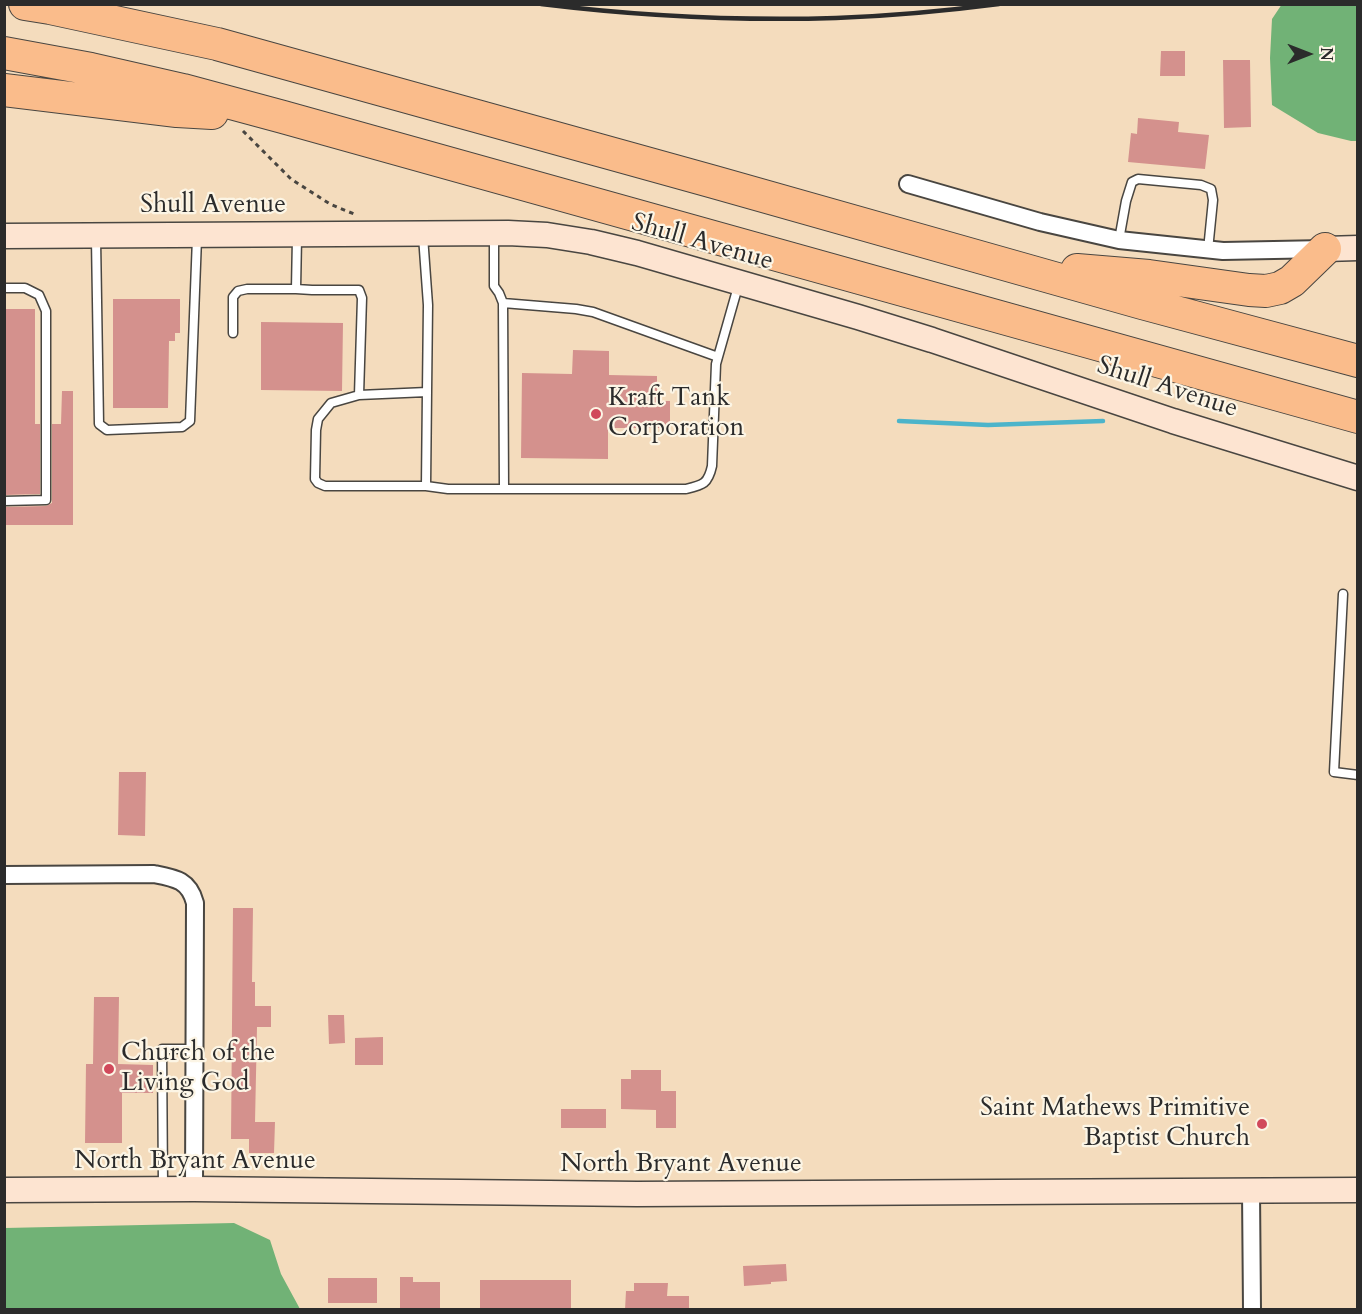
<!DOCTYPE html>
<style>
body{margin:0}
#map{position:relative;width:1362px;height:1314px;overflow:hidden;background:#f4dcbd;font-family:Cardo,serif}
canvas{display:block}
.frame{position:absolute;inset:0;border:6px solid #2b2b2b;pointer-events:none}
.north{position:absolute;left:1278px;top:24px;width:60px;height:60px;-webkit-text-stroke:4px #fcf5e5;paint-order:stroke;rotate:90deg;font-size:16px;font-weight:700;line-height:24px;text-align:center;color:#2b2b2b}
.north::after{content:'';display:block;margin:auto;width:21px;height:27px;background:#2b2b2b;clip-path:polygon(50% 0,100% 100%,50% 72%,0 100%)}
</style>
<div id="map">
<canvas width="1362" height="1314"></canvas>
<div class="frame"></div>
<div class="north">N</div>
</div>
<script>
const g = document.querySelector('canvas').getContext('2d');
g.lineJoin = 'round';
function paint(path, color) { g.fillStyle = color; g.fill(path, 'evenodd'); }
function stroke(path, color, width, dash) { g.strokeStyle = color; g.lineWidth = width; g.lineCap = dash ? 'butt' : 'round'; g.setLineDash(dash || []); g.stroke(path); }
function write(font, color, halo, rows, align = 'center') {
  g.font = font + ' Cardo,serif'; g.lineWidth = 4.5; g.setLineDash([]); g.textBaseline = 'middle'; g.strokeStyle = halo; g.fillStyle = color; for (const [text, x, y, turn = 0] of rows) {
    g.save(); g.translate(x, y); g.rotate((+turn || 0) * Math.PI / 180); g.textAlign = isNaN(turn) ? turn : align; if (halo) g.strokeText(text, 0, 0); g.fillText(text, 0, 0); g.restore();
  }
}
const forest = new Path2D(`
 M1282,4L1357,5V141H1351L1318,133L1272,105L1270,58L1272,19Z
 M234,1223L270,1240L281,1274L300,1309H5V1228Z`);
const stream = new Path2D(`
 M899,421L988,425L1103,421`);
const building = new Path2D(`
 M1161,51H1185V76H1160Z
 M1223,60H1250L1251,127L1224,128Z
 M1138,118L1179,122L1178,132L1209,135L1205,169L1128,162L1131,133L1137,134Z
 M113,299H180V333H175V341H169L168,408H113Z
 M4,309H35V424H40V494L4,495Z
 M261,322L343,323L342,391L261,390Z
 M573,350L609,351V375L657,376V401H670V428H608V459L521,458L522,373L572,374Z
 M62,391H73V525H4V507L46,506L52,503V424H61Z
 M119,772H146L145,836L118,835Z
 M233,908H253L252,982H255V1006H271V1027H257L255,1122H275L274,1153H249V1139H231Z
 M94,997H119L118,1064L153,1065V1093H122V1143H85L86,1064H93Z
 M328,1015H344L345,1043L329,1044Z
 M383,1037V1065H355V1038Z
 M631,1070H661V1091H676V1128H656V1110L621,1109V1079H631Z
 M561,1109H606V1128H561Z
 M786,1264L787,1281L771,1282V1284L744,1286L743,1266Z
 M400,1277H413V1282H440V1310H404V1308H400Z
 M328,1278H377V1303H328Z
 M480,1280H571V1310H480Z
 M634,1283H668L667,1296H689V1310H625L626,1291H634Z`);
const path = new Path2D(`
 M243,131L291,179L330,204L354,214`);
const lane = new Path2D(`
 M494,236V286L499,293L503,303L504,489
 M297,238L296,289L312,290H359L362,298L359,395L427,392L428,305L423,236
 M96,239L99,424L107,430L182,427L190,421L197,238
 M1119,240L1126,201L1132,182L1138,179L1201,185L1211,189L1213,200L1208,250
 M4,288H25L39,295L46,311V500L4,501
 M503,303L576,309L593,312L718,357
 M233,333V297L238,291L247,289H296
 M427,392L426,486L448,489H686C703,485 708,484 712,466L716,364L739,283
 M359,395L331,403L318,419L316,430L315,479L318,483L325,486H426
 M1343,594L1334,772L1358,775
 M163,1186L162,1049H194`);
const street = new Path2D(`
 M908,184L1040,222L1119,240L1223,251L1325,249
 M4,875L154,874C175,878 189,880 195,903L194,1189
 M1251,1191L1252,1310`);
const secondary = new Path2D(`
 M4,236L508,233L547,235L591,242L637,253L858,317L932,340L1173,421L1358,478
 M1325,249L1358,248
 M4,1190L194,1189L637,1194L1358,1190`);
const highway = new Path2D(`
 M25,4L50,8L217,44L714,182L1142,303L1358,361
 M4,53L91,69L183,90L283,117L1358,417
 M4,90L177,111L212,113
 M1077,270L1149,276L1249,290L1266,291L1280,288L1292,281L1325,249`);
const rail = new Path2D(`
 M541,4C639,16 737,21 836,18C891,16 945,11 999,4`);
const markers = [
 [596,414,6,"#d1495b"],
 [109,1069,6,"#d1495b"],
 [1262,1124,6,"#d1495b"]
];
const streetNames = [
 ["Shull Avenue",213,206],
 ["Shull Avenue",702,243,16],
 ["Shull Avenue",1167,388,18],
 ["North Bryant Avenue",195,1162],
 ["North Bryant Avenue",681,1165]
];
const poiNames = [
 ["Kraft Tank",608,399],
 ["Corporation",608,429],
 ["Church of the",121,1054],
 ["Living God",121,1084],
 ["Saint Mathews Primitive",1250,1109,"right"],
 ["Baptist Church",1250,1139,"right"]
];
paint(forest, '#71b276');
stroke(stream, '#4cb4ca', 4.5);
paint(building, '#d4918d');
stroke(lane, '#494641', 11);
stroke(street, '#494641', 20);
stroke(secondary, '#494641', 27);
stroke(highway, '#494641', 34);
stroke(path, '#494641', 3, [4.5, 4.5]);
stroke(lane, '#fff', 8);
stroke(street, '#fff', 16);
stroke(secondary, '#fde4d1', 24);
stroke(highway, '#fabc8b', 32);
stroke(rail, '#2b2b2b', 4.5);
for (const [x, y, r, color] of markers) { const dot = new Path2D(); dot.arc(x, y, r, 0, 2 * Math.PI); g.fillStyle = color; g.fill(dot); stroke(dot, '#fcf5e5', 2); }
write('26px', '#2b2b2b', '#fcf5e5', streetNames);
write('26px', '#2b2b2b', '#fcf5e5', poiNames, 'left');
</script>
